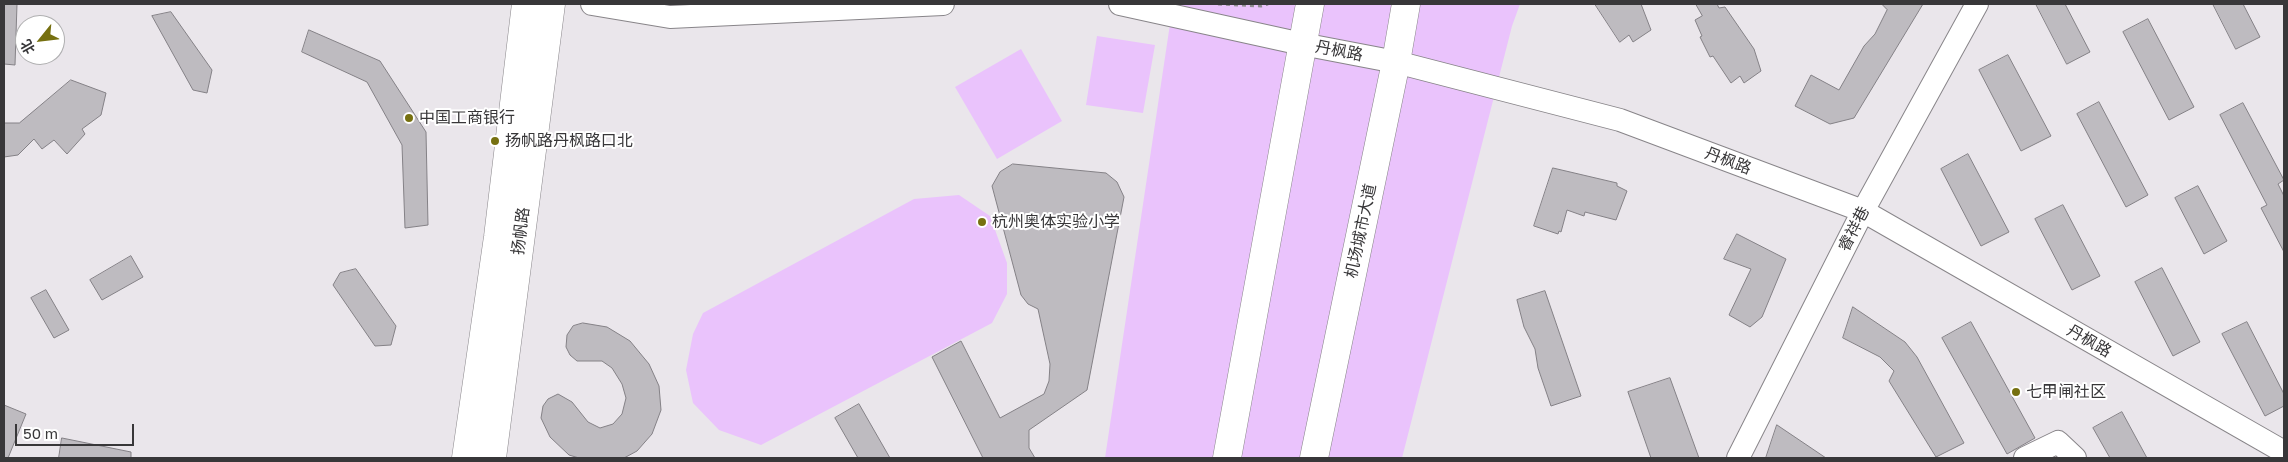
<!DOCTYPE html>
<meta charset="utf-8">
<style>
body{margin:0}
#map{position:relative;width:2288px;height:462px;overflow:hidden;background:#eae6eb;font-family:"Golos Text","Noto Sans SC",sans-serif}
canvas{display:block}
.frame{position:absolute;inset:0;border:5px solid #383739;pointer-events:none}
.north{position:absolute;left:15px;top:15px;width:50px;height:50px;box-sizing:border-box;background:#fff;border:1px solid #afafb0;border-radius:50%;rotate:241deg;font-size:14px;font-weight:700;line-height:20px;text-align:center;color:#383739}
.north::after{content:'';display:block;margin:auto;width:18px;height:22px;background:#767010;clip-path:polygon(50% 0,100% 100%,50% 72%,0 100%)}
.scale{position:absolute;left:15px;top:424px;width:119px;height:22px;box-sizing:border-box;border:2px solid #383739;border-top:0;padding-left:6px;font-size:15px;line-height:18px;white-space:nowrap;color:#383739;-webkit-text-stroke:4px #fff;paint-order:stroke}
</style>
<div id="map">
<canvas width="2288" height="462"></canvas>
<div class="frame"></div>
<div class="north">北</div>
<div class="scale">50 m</div>
</div>
<script>
const g = document.querySelector('canvas').getContext('2d');
g.lineJoin = 'round';
function paint(path, color) { g.fillStyle = color; g.fill(path, 'evenodd'); }
function stroke(path, color, width, dash) { g.strokeStyle = color; g.lineWidth = width; g.lineCap = dash ? 'butt' : 'round'; g.setLineDash(dash || []); g.stroke(path); }
function write(font, color, halo, rows, align = 'center') {
  g.font = font + ' "Golos Text","Noto Sans SC",sans-serif'; g.lineWidth = 4; g.setLineDash([]); g.textBaseline = 'middle'; g.strokeStyle = halo; g.fillStyle = color; for (const [text, x, y, turn = 0] of rows) {
    g.save(); g.translate(x, y); g.rotate((+turn || 0) * Math.PI / 180); g.textAlign = isNaN(turn) ? turn : align; if (halo) g.strokeText(text, 0, 0); g.fillText(text, 0, 0); g.restore();
  }
}
const green = new Path2D(`
 M1173,4H1520L1512,26L1402,458H1105Z
 M1097,36L1155,45L1143,113L1086,105Z
 M1021,49L1062,121L997,159L955,87Z
 M959,195L990,216L1007,263V294L992,323L761,445L719,430L693,403L686,370L693,334L703,313L914,199Z`);
const building = new Path2D(`
 M4,4H17L15,65L4,64Z
 M1595,4H1641L1651,30L1633,42L1629,35L1620,42Z
 M1696,4H1717L1719,8L1725,7L1754,49L1761,71L1744,83L1740,76L1731,83L1713,56L1710,57L1700,37L1702,36L1695,20L1702,16Z
 M1882,4H1923L1854,118L1830,124L1795,106L1811,75L1839,90L1864,46L1875,34L1887,10Z
 M2036,4H2065L2090,52L2067,64Z
 M2213,4H2243L2260,37L2236,49Z
 M171,12L212,70L207,93L193,90L152,16Z
 M2148,19L2194,107L2169,120L2123,32Z
 M309,30L380,61L426,132L428,225L405,228L402,145L367,82L302,52Z
 M2008,55L2051,136L2021,151L1979,70Z
 M71,80L106,93L101,115L82,129L85,134L67,154L54,140L42,149L34,139L18,155L4,157V123H19Z
 M2099,102L2148,195L2126,207L2077,114Z
 M2243,103L2284,180L2278,184L2284,196V252L2261,208L2267,205L2220,115Z
 M1968,154L2009,232L1981,246L1941,169Z
 M1013,164L1106,173L1117,182L1124,197L1087,390L1029,430V448L1035,458H983L932,357L961,341L1000,418L1044,394L1049,381L1050,364L1038,309L1028,304L1021,295L992,186L1000,172Z
 M1553,168L1617,183V186L1627,191L1616,220L1585,212L1584,216L1567,210L1561,232L1559,231L1558,234L1534,226Z
 M2198,186L2227,241L2204,254L2175,198Z
 M2063,205L2100,276L2072,290L2035,219Z
 M1737,234L1786,259L1762,317L1750,327L1729,315L1751,269L1724,259Z
 M131,256L143,277L102,300L90,280Z
 M2162,268L2200,342L2173,356L2135,282Z
 M356,269L396,326L391,345L375,346L333,285L340,273Z
 M46,290L69,330L54,338L31,298Z
 M1545,291L1581,396L1551,406L1538,368L1535,349L1524,327L1517,300Z
 M1853,307L1905,342L1917,357L1964,443L1936,457L1889,381L1894,371L1880,357L1843,338Z
 M1971,322L2035,438L2007,454L1942,338Z
 M2247,322L2284,394V406L2265,416L2222,334Z
 M583,323L607,327L630,341L649,364L659,386L661,410L652,434L637,451L624,458H579L569,455L550,437L541,418L543,406L548,399L558,394L572,402L588,422L600,428L613,424L622,414L626,398L622,384L612,368L602,361H577L570,355L566,347L567,335L573,326Z
 M1670,378L1699,458H1651L1628,392Z
 M859,404L890,458H858L835,418Z
 M4,405L26,414L8,458H4Z
 M2122,412L2147,458H2110L2093,428Z
 M1777,425L1826,458H1766Z
 M62,438L131,452V458H59Z`);
const path = new Path2D(`
 M1218,4L1261,6L1268,4`);
const minor = new Path2D(`
 M592,4L670,17L943,4
 M1120,4L1302,44L1396,62L1620,120L1863,211L2284,452
 M1738,458L1863,211L1977,4
 M2025,458L2058,442L2075,458`);
const major = new Path2D(`
 M466,458L498,237L526,4
 M492,458L551,4
 M1227,458L1310,4
 M1314,458L1396,62L1406,4`);
const markers = [
 [409,118,5,"#767010"],
 [495,141,5,"#767010"],
 [982,222,5,"#767010"],
 [2016,392,5,"#767010"]
];
const streetNames = [
 ["丹枫路",1339,51,11],
 ["丹枫路",1728,161,21],
 ["睿祥巷",1854,229,-63],
 ["扬帆路",521,231,-83],
 ["机场城市大道",1361,231,-78],
 ["丹枫路",2089,341,30]
];
const poiNames = [
 ["中国工商银行",419,118],
 ["扬帆路丹枫路口北",505,141],
 ["杭州奥体实验小学",992,222],
 ["七甲闸社区",2026,392]
];
paint(green, '#eac3fc');
paint(building, '#bebbc0');
stroke(building, '#848186', 1);
stroke(minor, '#888589', 24);
stroke(major, '#888589', 29);
stroke(path, '#8f8d90', 3, [4, 4]);
stroke(minor, '#fff', 22);
stroke(major, '#fff', 28);
for (const [x, y, r, color] of markers) { const dot = new Path2D(); dot.arc(x, y, r, 0, 2 * Math.PI); g.fillStyle = color; g.fill(dot); stroke(dot, '#fff', 2); }
write('16px', '#383739', '#fff', streetNames);
write('16px', '#383739', '#fff', poiNames, 'left');
</script>
